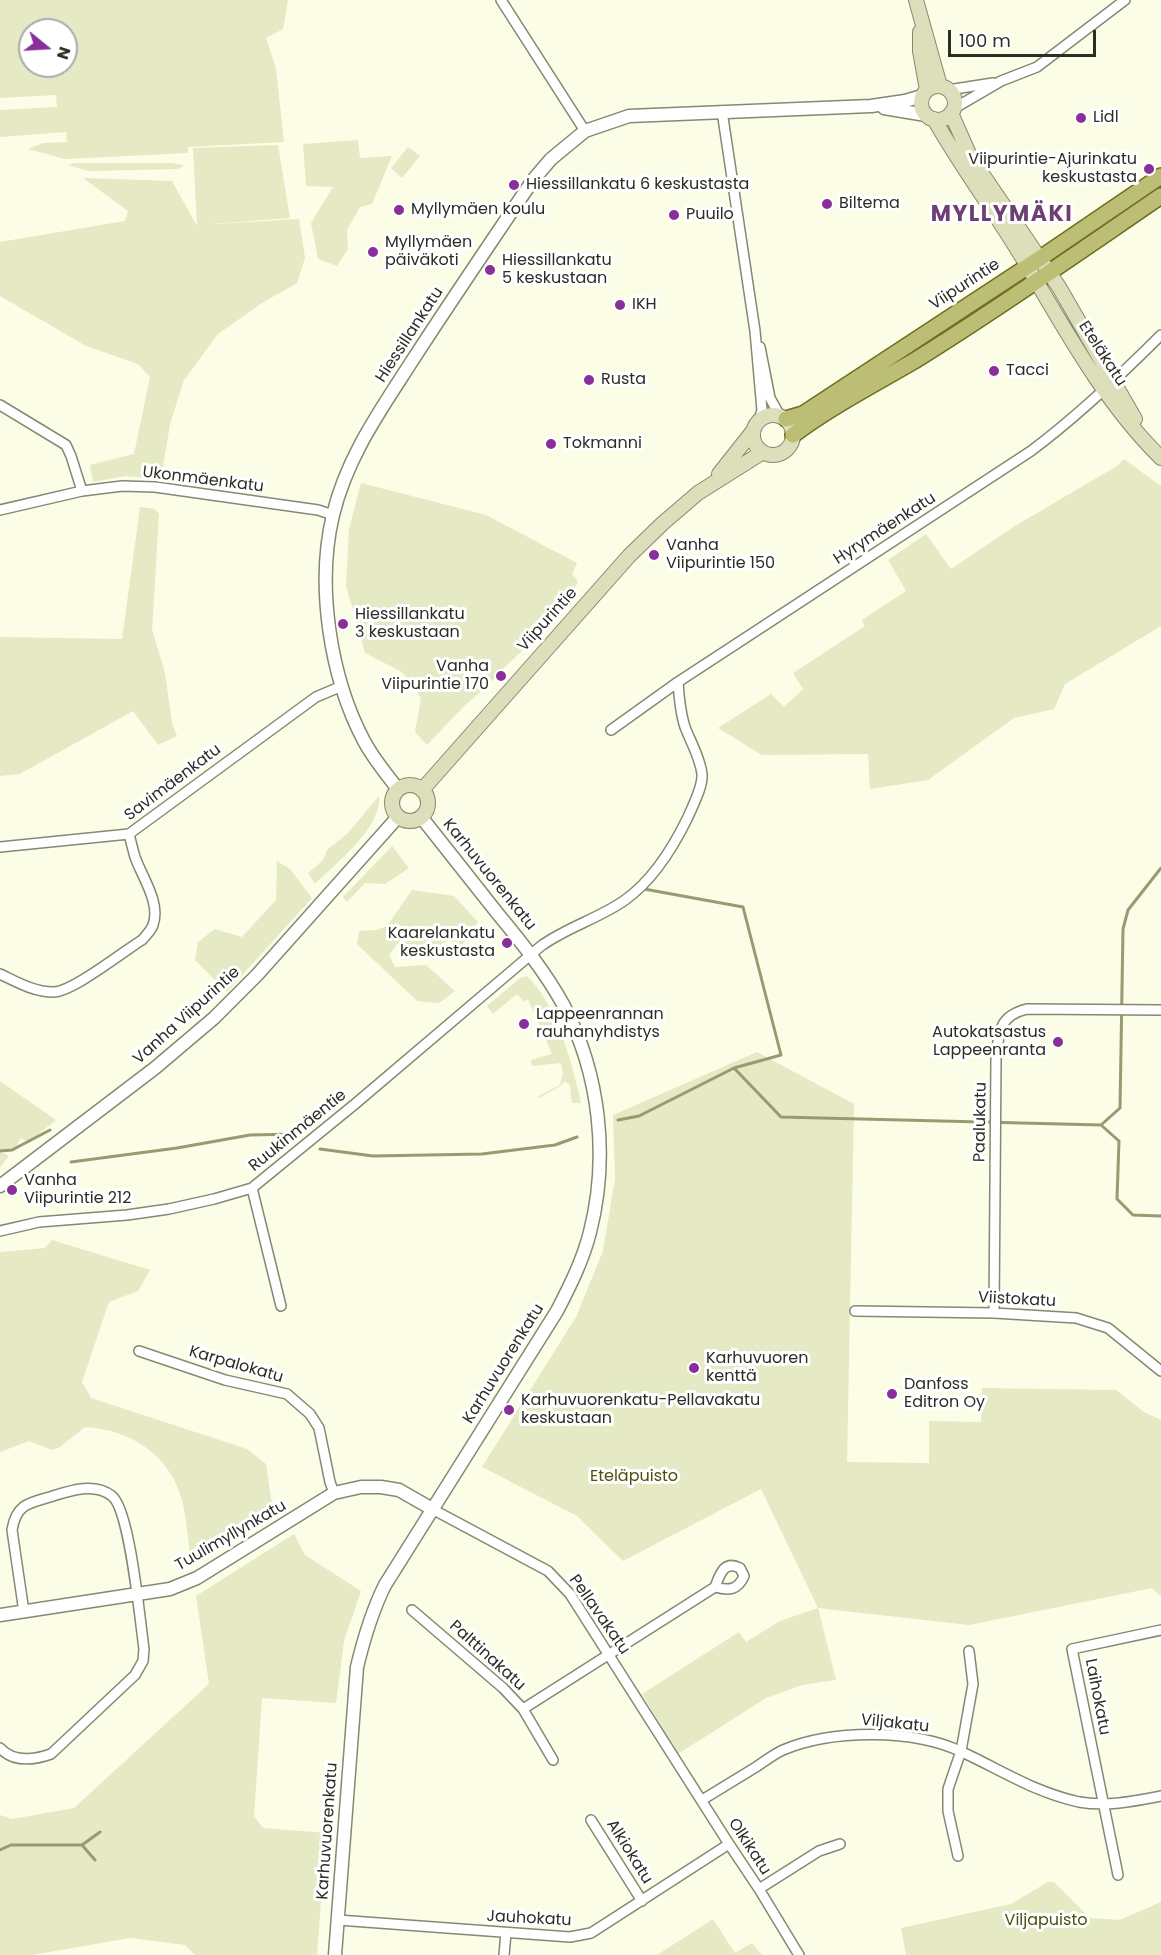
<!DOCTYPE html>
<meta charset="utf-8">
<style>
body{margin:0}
#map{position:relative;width:1161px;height:1955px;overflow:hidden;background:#fbfde6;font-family:Poppins,sans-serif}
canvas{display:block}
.north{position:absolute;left:18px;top:18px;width:60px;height:60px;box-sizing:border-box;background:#fff;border:2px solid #ababa8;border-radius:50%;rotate:108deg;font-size:16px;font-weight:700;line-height:24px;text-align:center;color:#2c2d25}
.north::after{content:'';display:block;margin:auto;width:21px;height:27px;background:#8a2e99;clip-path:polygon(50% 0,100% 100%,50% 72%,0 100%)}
.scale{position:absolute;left:948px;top:30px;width:148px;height:27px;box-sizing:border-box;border:3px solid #2c2d25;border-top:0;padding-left:8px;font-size:18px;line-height:21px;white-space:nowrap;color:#2c2d25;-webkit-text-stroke:4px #fff;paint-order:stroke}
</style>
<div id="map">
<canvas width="1161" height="1955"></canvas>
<div class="north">N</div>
<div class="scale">100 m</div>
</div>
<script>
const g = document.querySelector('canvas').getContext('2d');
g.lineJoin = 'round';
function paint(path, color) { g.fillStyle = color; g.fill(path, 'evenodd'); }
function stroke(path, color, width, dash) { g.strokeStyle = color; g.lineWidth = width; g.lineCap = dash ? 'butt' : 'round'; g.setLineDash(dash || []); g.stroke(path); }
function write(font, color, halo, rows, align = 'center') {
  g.font = font + ' Poppins,sans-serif'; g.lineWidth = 6; g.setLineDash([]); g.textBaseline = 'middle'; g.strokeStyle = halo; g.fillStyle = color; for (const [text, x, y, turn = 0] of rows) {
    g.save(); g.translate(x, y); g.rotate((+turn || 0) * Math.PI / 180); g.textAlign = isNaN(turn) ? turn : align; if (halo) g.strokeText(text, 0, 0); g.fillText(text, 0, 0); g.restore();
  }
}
const green = new Path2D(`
 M0,0H288L283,29L266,38L276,69L284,142L188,147V153L65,159L28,149L43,143L67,142L66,132L0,137V110L57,107L56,95L0,98ZM30,30H66V66H30Z
 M358,140L360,158L392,156L372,204L360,207L347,230L348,249L337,266L318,259L311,223L333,187L306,186L303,144Z
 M278,145L290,218L197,225L299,219L305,258L297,283L262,303L218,334L184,380L170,424L161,479L126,476L93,482L90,465L134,454L150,377L138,364L86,346L0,296V242L125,221L128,211L83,178L172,181L197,226L193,148Z
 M408,147L420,156L402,178L391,168Z
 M74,163H171L185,165L178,169L89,171L68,165Z
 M1124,459L1161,486V626L1065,684L1054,709L1014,718L928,780L870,789L868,754L762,755L718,728L771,694L784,707L803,689L793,673L865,626L862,620L906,591L888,560L926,534L951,569L1015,526L1117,466Z
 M361,483L486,515L577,563L572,574L578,582L548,627L508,664L486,687L465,705L427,745L415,732L421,698L402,672L365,653L346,586L349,529Z
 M140,507L155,509L159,514L152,630L165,673L172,723L177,736L158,745L133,711L20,774L0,776V637L122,639Z
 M379,796C382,828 335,864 315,884L308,873L323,860L327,850L348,833Z
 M392,846L409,868L385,884L365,883L347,902L343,897Z
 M277,861L290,869L312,898L227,992L195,960L198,942L215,929L242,937L276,900Z
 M412,890L454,896L478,922L460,948L450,940L432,948L397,944L389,955L395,967L426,965L455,991L439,1003L417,1001L357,944L359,931L376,930L387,926Z
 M527,976C556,1003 573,1065 581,1103H572L570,1085L565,1081L559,1087L539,1098L537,1097L560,1085L563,1073L561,1063L532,1066L531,1060L552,1054L528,999L524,1002L517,994L493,1014L487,1006L520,978Z
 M757,1052L854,1104L847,1462L929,1463V1421L981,1422L982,1388L1116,1390L1144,1412L1161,1420V1596L1152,1588L969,1625L818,1608L836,1680L802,1685L766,1698L678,1754L642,1694L739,1632L746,1642L780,1621L818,1608L761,1489L623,1561L577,1516L482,1467L576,1317L603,1251L615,1179L613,1115Z
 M0,1081L56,1120L28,1142L21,1138L16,1147L1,1152L9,1156L0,1167Z
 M52,1240L150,1270L138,1291L109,1302L82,1382L91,1398L247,1449L266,1464L272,1504L258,1518L191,1560C188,1542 187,1522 183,1504C172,1456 132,1430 85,1427L60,1447L52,1450L29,1441L0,1452V1252L45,1248Z
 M294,1534L305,1555L361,1591L344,1641L336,1703L262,1698L254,1816L263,1828L326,1833L317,1955H195L185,1945L130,1938L32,1955H0V1815L12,1819L74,1808L209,1684L196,1596Z
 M1048,1882H1054L1090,1918L1120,1920L1161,1902V1955H906L901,1928L1011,1904Z
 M713,1919L735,1953L752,1943L762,1955H657Z`);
const stream = new Path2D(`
 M644,889L743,907L781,1055L734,1068
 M618,1120L639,1116L734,1068L781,1117L1101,1125L1119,1141L1117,1199L1133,1215L1161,1216
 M1101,1125L1120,1108L1123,929L1128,910L1161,868
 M320,1149L373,1156L482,1154L555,1145L577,1137
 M0,1151L12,1150L50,1130
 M71,1162L177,1148L250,1135L297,1134
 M82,1845L95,1860
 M0,1850L11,1845H82L100,1832`);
const minor = new Path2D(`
 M501,0L585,131
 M948,90L993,83
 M953,109L1001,81L1037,67L1125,0
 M722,111L755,331L762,410L759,420
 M760,347L770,398L780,416
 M0,405L66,445L71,456L82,491
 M0,510L82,491L122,486L155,487L318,510L333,515
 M611,730L678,682L1031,451C1078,416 1120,376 1161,335
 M0,847L129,834L316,697L342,686
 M0,974C17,982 34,992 53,992C71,993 124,951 142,940C146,935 151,931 153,925C161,903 142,877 135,857C133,850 131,842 129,834
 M252,1188L281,1306
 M0,1231L39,1222L127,1215L169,1209L214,1199L252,1188L355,1104L541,946C567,927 600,918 625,900C653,880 673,848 688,817C693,805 703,787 702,774C700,757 691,743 685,727C680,712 679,697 678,682
 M855,1311L994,1313L1076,1318L1108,1328L1161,1371
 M994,1313L996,1059C999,1033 998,1016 1027,1009L1161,1010
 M139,1351L225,1380L287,1394L310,1414L319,1428L330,1482L334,1493
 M434,1510L548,1571L570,1594L729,1844L759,1889L799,1955
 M412,1610L503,1688L523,1709L553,1760
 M523,1709L715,1587C720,1574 724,1560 740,1568L744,1576C738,1590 729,1591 715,1587
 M0,1748C14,1763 34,1760 51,1754L135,1675L143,1661L144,1649C140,1621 130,1510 112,1496C94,1482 69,1491 50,1497C28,1503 16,1505 12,1530L24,1612
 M702,1800C720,1789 738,1778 756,1767C765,1761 774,1754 783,1750C833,1729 914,1729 962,1752C1003,1771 1034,1792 1079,1802C1106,1807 1135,1801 1161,1796
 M591,1820L642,1901
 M958,1856L948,1811V1789L961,1751L973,1684L969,1651
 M1118,1875L1072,1649L1161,1630
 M759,1889L819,1851L840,1844
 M338,1920L570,1937L591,1933L729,1844
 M504,1955L506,1933`);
const tertiary = new Path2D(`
 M884,108L926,115
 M398,789C386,774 373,758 364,741C330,677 316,585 333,515C347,456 382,408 414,358C453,298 493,239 533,180L551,159L585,131L629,116L871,106L905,101L922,96
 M0,1186L155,1068L214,1018L257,975L397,818
 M0,1615L170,1589L197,1578L334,1493L361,1487H381L399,1490L434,1510
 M335,1955L357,1667C364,1638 372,1611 385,1585L557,1311C570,1286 583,1260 590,1232C609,1158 600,1074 564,1006C546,973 522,943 498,914C473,882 447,850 422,818`);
const secondary = new Path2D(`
 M916,0L940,86
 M920,32V51L927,90
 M921 103a17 17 0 1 1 34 0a17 17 0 1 1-34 0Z
 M951,113L970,156L1059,287L1135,419
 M934,119C963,170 998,216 1028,267C1067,333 1106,404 1161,458
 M753 435a20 20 0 1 1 40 0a20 20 0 1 1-40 0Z
 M719,474L753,431
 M392 803a18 18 0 1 1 36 0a18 18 0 1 1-36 0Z
 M422,790L629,556L663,523L698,493L763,452`);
const primary = new Path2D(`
 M786,419L803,414L1039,259L1161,176
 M793,435C832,406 873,385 914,361C998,309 1079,252 1161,196`);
const markers = [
 [1081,118,6,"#8a2e99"],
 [1149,169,6,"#8a2e99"],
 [514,185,6,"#8a2e99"],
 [827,204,6,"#8a2e99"],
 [399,210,6,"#8a2e99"],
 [674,215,6,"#8a2e99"],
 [373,252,6,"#8a2e99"],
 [490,270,6,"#8a2e99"],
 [620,305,6,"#8a2e99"],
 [994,371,6,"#8a2e99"],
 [589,380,6,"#8a2e99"],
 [551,444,6,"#8a2e99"],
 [654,555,6,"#8a2e99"],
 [343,624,6,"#8a2e99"],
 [501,676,6,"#8a2e99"],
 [507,943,6,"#8a2e99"],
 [524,1024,6,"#8a2e99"],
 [1058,1042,6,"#8a2e99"],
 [12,1190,6,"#8a2e99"],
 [694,1368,6,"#8a2e99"],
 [892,1394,6,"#8a2e99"],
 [509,1410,6,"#8a2e99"]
];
const poiNames = [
 ["Lidl",1093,118],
 ["Viipurintie-Ajurinkatu",1137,160,"right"],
 ["keskustasta",1137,178,"right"],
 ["Hiessillankatu 6 keskustasta",526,185],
 ["Biltema",839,204],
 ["Myllymäen koulu",411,210],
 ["Puuilo",686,215],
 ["Myllymäen",385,243],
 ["päiväkoti",385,261],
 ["Hiessillankatu",502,261],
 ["5 keskustaan",502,279],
 ["IKH",632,305],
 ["Tacci",1006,371],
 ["Rusta",601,380],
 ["Tokmanni",563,444],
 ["Vanha",666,546],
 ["Viipurintie 150",666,564],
 ["Hiessillankatu",355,615],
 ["3 keskustaan",355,633],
 ["Vanha",489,667,"right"],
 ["Viipurintie 170",489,685,"right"],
 ["Kaarelankatu",495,934,"right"],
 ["keskustasta",495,952,"right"],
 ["Lappeenrannan",536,1015],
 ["rauhanyhdistys",536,1033],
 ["Autokatsastus",1046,1033,"right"],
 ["Lappeenranta",1046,1051,"right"],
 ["Vanha",24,1181],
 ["Viipurintie 212",24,1199],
 ["Karhuvuoren",706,1359],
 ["kenttä",706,1377],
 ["Danfoss",904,1385],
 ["Editron Oy",904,1403],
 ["Karhuvuorenkatu-Pellavakatu",521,1401],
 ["keskustaan",521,1419]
];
const streetNames = [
 ["Viipurintie",965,285,-33],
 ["Hiessillankatu",410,335,-57],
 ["Eteläkatu",1102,354,57],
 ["Ukonmäenkatu",203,480,7],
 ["Hyrymäenkatu",885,529,-33],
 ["Viipurintie",548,620,-48],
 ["Savimäenkatu",173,783,-37],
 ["Karhuvuorenkatu",489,875,51],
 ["Vanha Viipurintie",187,1016,-42],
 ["Paalukatu",981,1122,-89],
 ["Ruukinmäentie",298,1131,-39],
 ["Viistokatu",1017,1300,3],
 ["Karhuvuorenkatu",504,1364,-58],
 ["Karpalokatu",236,1365,16],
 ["Tuulimyllynkatu",231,1536,-30],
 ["Pellavakatu",599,1615,55],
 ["Palttinakatu",487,1656,42],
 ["Laihokatu",1097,1697,79],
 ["Viljakatu",895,1724,6],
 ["Karhuvuorenkatu",328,1831,-86],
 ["Olkikatu",749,1847,57],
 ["Alkiokatu",629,1852,58],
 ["Jauhokatu",529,1919,3]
];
const parkNames = [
 ["Eteläpuisto",634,1477],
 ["Viljapuisto",1046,1921]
];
const districtNames = [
 ["MYLLYMÄKI",1002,215]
];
paint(green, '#e5e9c4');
stroke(stream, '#989b71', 3);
stroke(minor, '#868873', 12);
stroke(tertiary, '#868873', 15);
stroke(secondary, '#868873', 16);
stroke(primary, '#6c6f1d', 18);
stroke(minor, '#fff', 9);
stroke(tertiary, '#fff', 12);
stroke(secondary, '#dddfba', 14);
stroke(primary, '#bcbe75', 15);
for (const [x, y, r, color] of markers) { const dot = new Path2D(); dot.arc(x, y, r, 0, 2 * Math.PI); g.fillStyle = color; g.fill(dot); stroke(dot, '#fff', 2); }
write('16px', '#2c2d25', '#fff', poiNames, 'left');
write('16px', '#2c2d25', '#fff', streetNames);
write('16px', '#4e500f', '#fff', parkNames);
g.letterSpacing = '1.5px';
write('bold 22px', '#6d3f74', '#fff', districtNames);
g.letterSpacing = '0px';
</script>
